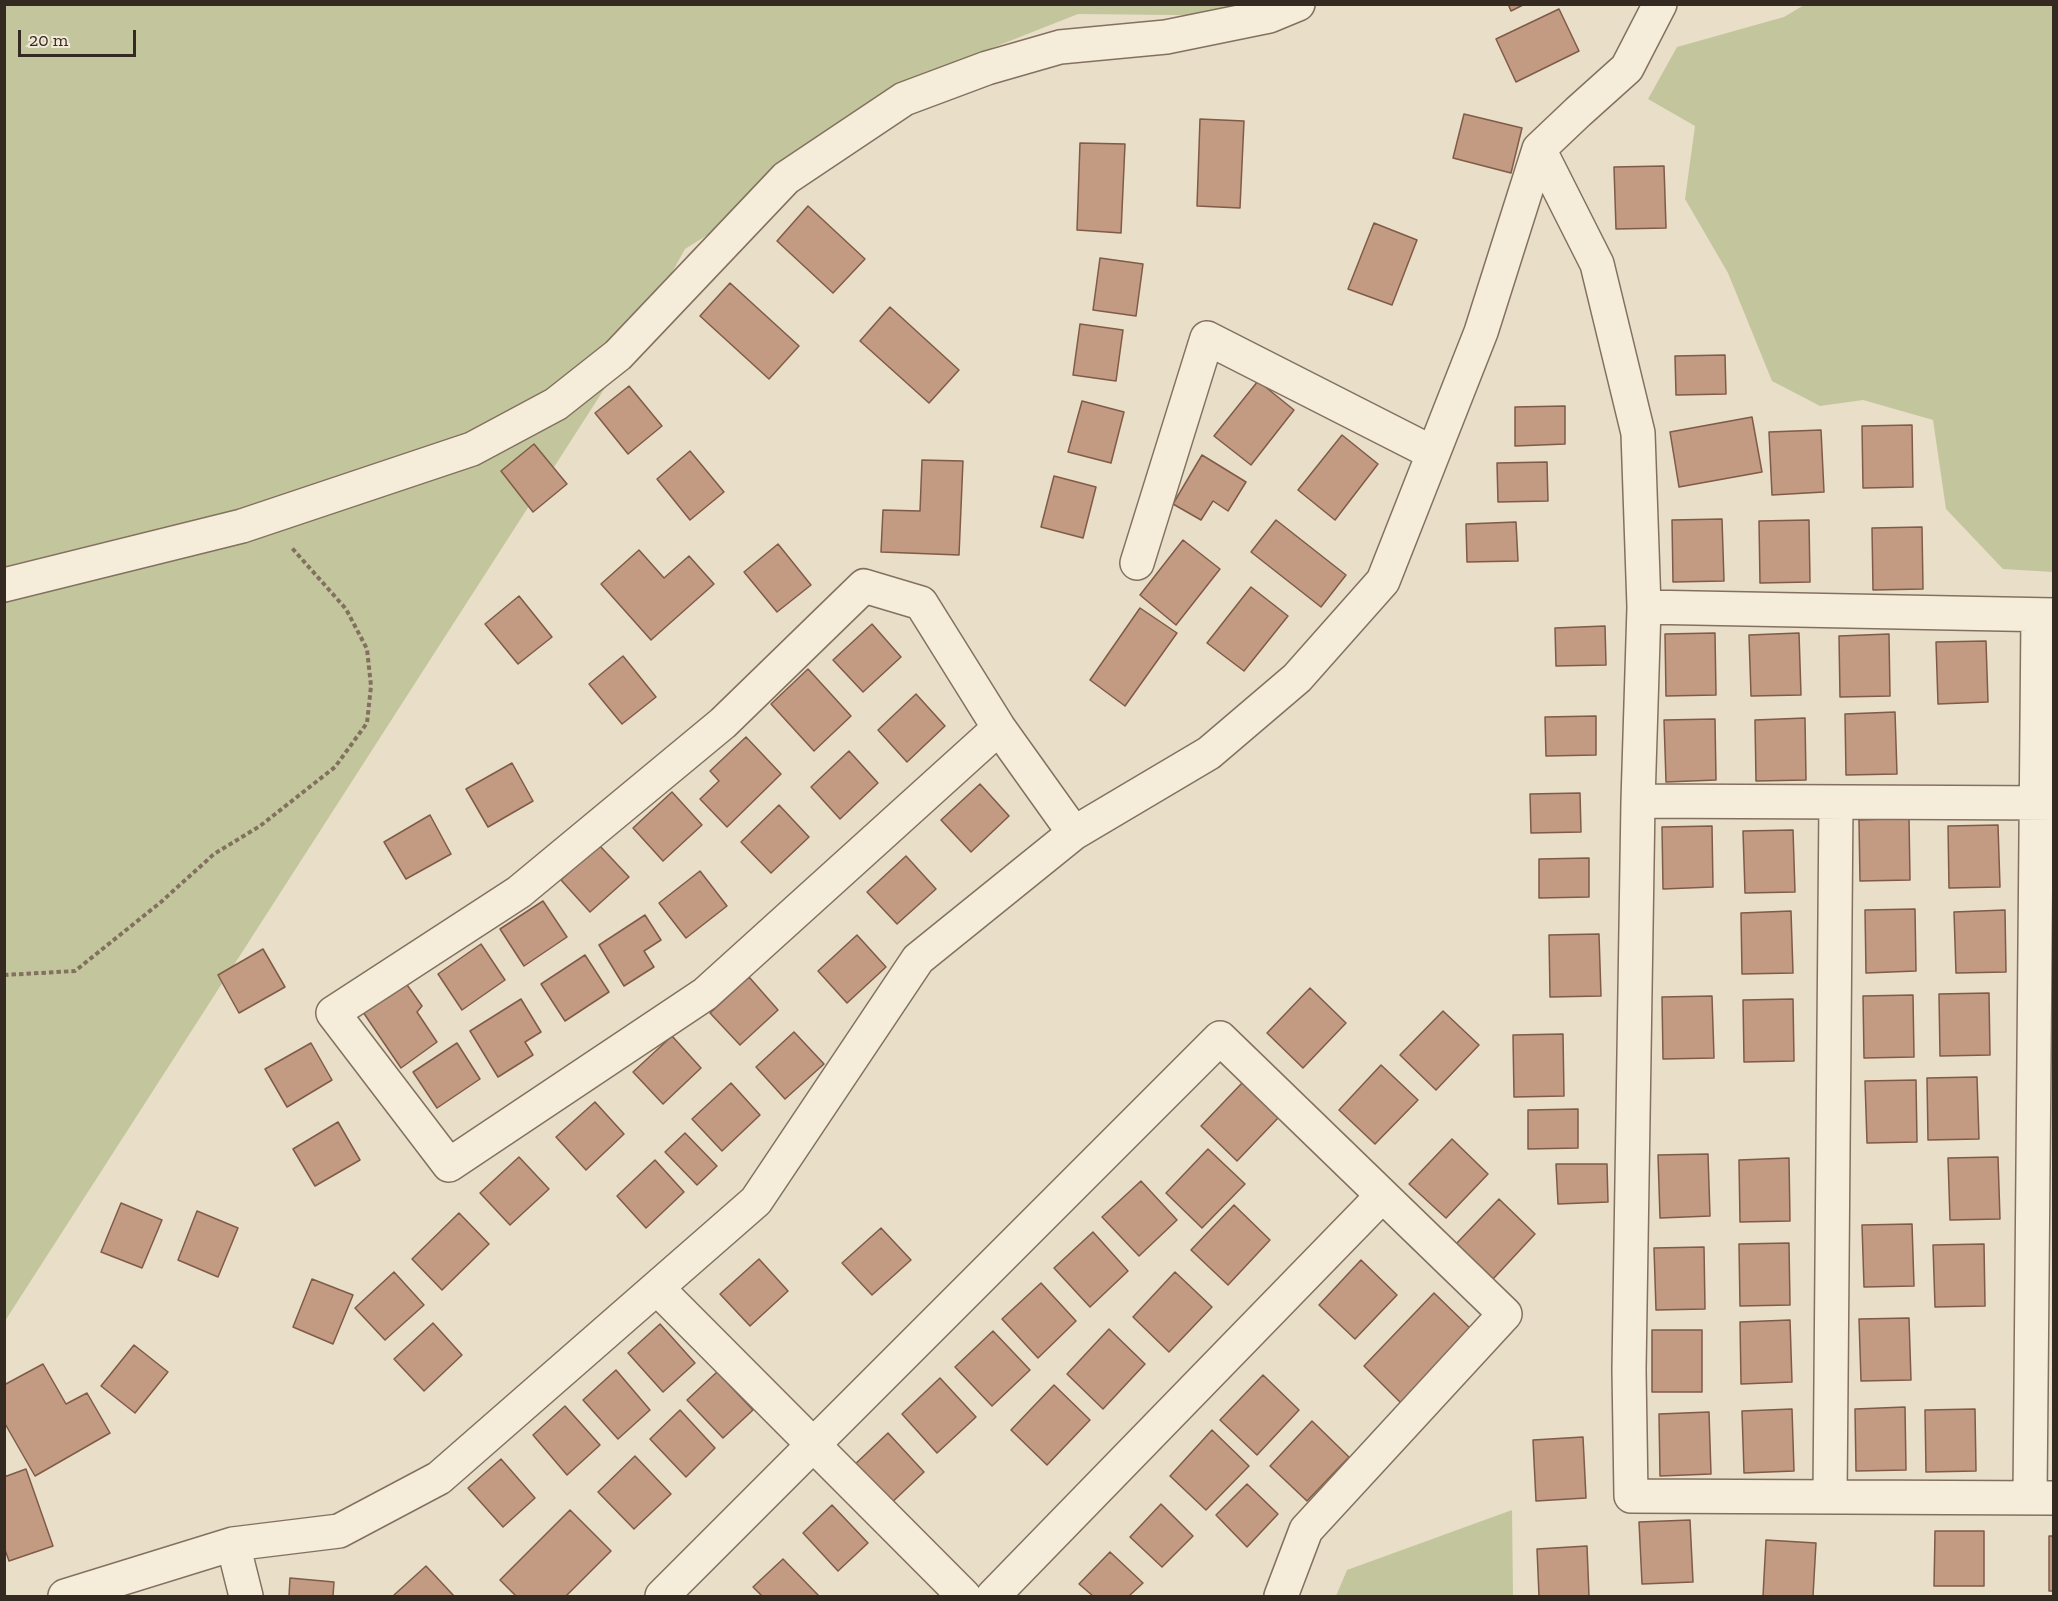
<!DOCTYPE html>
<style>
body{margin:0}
#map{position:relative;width:2058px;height:1601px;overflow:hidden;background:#e9dec8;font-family:"Zilla Slab",serif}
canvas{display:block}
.frame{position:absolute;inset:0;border:6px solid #352a21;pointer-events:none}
.scale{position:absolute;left:18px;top:30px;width:118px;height:27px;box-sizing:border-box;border:3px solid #352a21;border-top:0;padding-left:8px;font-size:18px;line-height:21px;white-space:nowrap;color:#352a21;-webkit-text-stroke:4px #f1e9d6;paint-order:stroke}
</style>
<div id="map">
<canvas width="2058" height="1601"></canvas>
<div class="frame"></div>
<div class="scale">20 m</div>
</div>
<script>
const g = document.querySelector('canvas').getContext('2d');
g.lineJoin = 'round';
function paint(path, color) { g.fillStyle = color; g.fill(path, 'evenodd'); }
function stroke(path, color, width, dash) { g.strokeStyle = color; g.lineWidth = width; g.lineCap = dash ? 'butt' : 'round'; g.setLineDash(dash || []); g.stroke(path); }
const green = new Path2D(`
 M5,5H1290L1269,16L1078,14L916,78L789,184L685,249L628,352L5,1321Z
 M1804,5H2053V572L2003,569L1946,509L1933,420L1863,400L1820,406L1772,381L1728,273L1685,199L1695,126L1648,99L1677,47L1784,17Z
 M1512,1510L1513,1596H1336L1347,1570Z`);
const building = new Path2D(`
 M1508,4H1525L1511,11Z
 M1559,9L1579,51L1516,82L1496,39Z
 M1464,114L1522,128L1511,173L1453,158Z
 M1200,119L1244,121L1240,208L1197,206Z
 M1080,143L1125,144L1121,233L1077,230Z
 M1664,166L1666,228L1616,229L1614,167Z
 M808,206L865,259L833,293L777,241Z
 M1374,223L1417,240L1392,305L1348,289Z
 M1100,258L1143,264L1136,316L1093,310Z
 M730,283L799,346L769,379L700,316Z
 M890,307L959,370L929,403L860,341Z
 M1080,324L1123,330L1116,381L1073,375Z
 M1725,355L1726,394L1676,395L1675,356Z
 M1258,381L1294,410L1251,465L1214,436Z
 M629,386L662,426L628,454L595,413Z
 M1082,401L1124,412L1111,463L1068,452Z
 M1565,406V444L1515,446V407Z
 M1752,417L1762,472L1679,487L1670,432Z
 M1912,425L1913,487L1863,488L1862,426Z
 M1821,430L1824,492L1772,495L1769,432Z
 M1342,435L1378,464L1335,520L1298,490Z
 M534,444L567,484L533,512L501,471Z
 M690,451L724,492L690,520L657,479Z
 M1202,455L1246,482L1228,511L1213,501L1201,520L1173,504Z
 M922,460L963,461L959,555L881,552L883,510L920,511Z
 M1547,462L1548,501L1498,502L1497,463Z
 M1054,476L1096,487L1083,538L1041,527Z
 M1722,519L1724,581L1673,582L1672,520Z
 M1276,520L1346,575L1321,607L1251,552Z
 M1809,520L1810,582L1760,583L1759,521Z
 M1516,522L1518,561L1467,562L1466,524Z
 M1922,527L1923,589L1873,590L1872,528Z
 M1183,540L1220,569L1176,625L1140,595Z
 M778,544L811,585L777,612L744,572Z
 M639,550L664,578L689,556L714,584L651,640L601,584Z
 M1251,587L1288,616L1244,671L1207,643Z
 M519,596L552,637L518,664L485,624Z
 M1140,608L1177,633L1125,706L1090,680Z
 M872,624L901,657L863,692L833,660Z
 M1605,626L1606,665L1556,666L1555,628Z
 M1715,633L1716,695L1666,696L1665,634Z
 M1799,633L1801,695L1751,696L1749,635Z
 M1889,634L1890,696L1840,697L1839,636Z
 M1986,641L1988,702L1938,704L1936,642Z
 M623,656L656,697L622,724L589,684Z
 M808,669L851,716L814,751L771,704Z
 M916,694L945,726L907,762L878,730Z
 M1895,712L1897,774L1846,775L1845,714Z
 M1596,716V755L1546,756L1545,717Z
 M1805,718L1806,780L1756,781L1755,720Z
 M1715,719L1716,780L1666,782L1664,720Z
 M746,737L781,774L727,827L700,799L719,781L710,771Z
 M849,751L878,783L840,819L811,787Z
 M512,763L533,801L488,827L466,789Z
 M980,784L1009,816L971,852L941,820Z
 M672,792L702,825L663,861L633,828Z
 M1580,793L1581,832L1531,833L1530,794Z
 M779,805L809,837L771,873L741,842Z
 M430,815L451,854L406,879L384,842Z
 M1909,818L1910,880L1860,881L1859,820Z
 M1998,825L2000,887L1949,888L1948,826Z
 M1712,826L1713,887L1663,889L1662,827Z
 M1793,830L1795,892L1745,893L1743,831Z
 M599,845L629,877L590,912L561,880Z
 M906,856L936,889L897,924L867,892Z
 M1589,858V897L1539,898V859Z
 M700,871L727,906L686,938L659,903Z
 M543,901L567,937L524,966L500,929Z
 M1915,909L1916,971L1866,973L1865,910Z
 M2005,910L2006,972L1956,973L1954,912Z
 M1791,911L1793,973L1742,974L1741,913Z
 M645,915L661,940L644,951L654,967L624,986L599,945Z
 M1599,934L1601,996L1550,997L1549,935Z
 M857,935L886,967L847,1003L818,971Z
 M481,944L505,980L462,1010L438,974Z
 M263,949L285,987L239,1013L218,975Z
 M585,955L609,992L565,1021L541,984Z
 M749,977L778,1010L740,1045L710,1013Z
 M405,982L422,1006L417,1012L437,1042L401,1068L363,1012Z
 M1310,988L1346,1023L1303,1068L1267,1033Z
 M1989,993L1990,1055L1940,1056L1939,994Z
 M1913,995L1914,1057L1864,1058L1863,996Z
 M1712,996L1714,1058L1663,1059L1662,997Z
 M521,999L541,1032L525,1042L533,1055L498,1077L470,1031Z
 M1793,999L1794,1061L1744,1062L1743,1000Z
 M1443,1011L1479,1045L1436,1090L1400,1055Z
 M794,1032L824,1064L785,1099L756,1067Z
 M1563,1034L1564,1096L1514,1097L1513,1035Z
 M672,1036L701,1068L663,1104L633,1072Z
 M311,1043L332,1080L287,1107L265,1069Z
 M457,1043L480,1079L437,1108L413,1072Z
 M1381,1065L1418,1100L1375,1144L1339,1110Z
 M1977,1077L1979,1139L1928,1140L1927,1078Z
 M1916,1080L1917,1142L1867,1143L1865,1081Z
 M1243,1082L1279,1117L1237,1161L1201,1126Z
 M731,1083L760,1115L722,1151L692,1119Z
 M595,1102L624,1134L586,1170L556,1137Z
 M1578,1109V1148L1528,1149V1110Z
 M338,1122L360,1160L315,1186L293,1149Z
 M685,1133L717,1166L697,1185L665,1152Z
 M1452,1139L1488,1174L1446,1218L1409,1184Z
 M1208,1149L1245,1184L1202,1228L1166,1193Z
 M1708,1154L1710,1216L1660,1218L1658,1155Z
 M519,1157L549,1189L510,1225L480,1193Z
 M1998,1157L2000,1219L1950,1220L1948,1158Z
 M1789,1158L1790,1221L1740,1222L1739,1160Z
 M655,1160L684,1192L646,1228L617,1196Z
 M1556,1164H1607L1608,1202L1558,1204Z
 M1141,1181L1177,1220L1139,1256L1102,1217Z
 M1499,1199L1535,1234L1493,1279L1456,1244Z
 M121,1203L162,1220L142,1268L101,1252Z
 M1234,1205L1270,1240L1228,1285L1191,1250Z
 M197,1211L238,1228L218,1277L178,1260Z
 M459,1213L489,1244L442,1290L412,1259Z
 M1912,1224L1914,1286L1864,1287L1862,1225Z
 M881,1228L911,1260L872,1295L842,1263Z
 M1093,1232L1128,1271L1090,1307L1054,1268Z
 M1789,1243L1790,1305L1740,1306L1739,1244Z
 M1984,1244L1985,1306L1935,1307L1933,1245Z
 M1704,1247L1705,1309L1656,1310L1654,1248Z
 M759,1259L788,1291L750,1326L720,1294Z
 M1361,1260L1397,1295L1355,1339L1319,1305Z
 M394,1272L424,1305L385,1340L355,1308Z
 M1175,1272L1212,1307L1169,1352L1133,1317Z
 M312,1279L353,1295L333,1344L293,1327Z
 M1041,1283L1076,1321L1038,1358L1002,1319Z
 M1434,1293L1472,1330L1401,1403L1364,1366Z
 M1909,1318L1911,1380L1861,1381L1859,1319Z
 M1790,1320L1792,1382L1741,1384L1740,1322Z
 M433,1323L462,1355L424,1391L394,1359Z
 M660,1324L695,1363L663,1392L628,1353Z
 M1109,1329L1145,1364L1103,1409L1067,1374Z
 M1652,1330H1702V1392H1652Z
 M993,1331L1030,1370L992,1406L955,1367Z
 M134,1345L168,1372L135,1413L101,1386Z
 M43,1364L66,1404L87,1393L110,1433L35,1476L4,1422V1385Z
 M616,1370L650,1410L618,1439L583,1400Z
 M717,1372L753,1410L723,1438L687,1400Z
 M1263,1375L1299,1410L1257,1455L1220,1420Z
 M940,1378L976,1417L937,1453L902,1414Z
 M1054,1385L1090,1420L1047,1465L1011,1430Z
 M565,1406L600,1445L567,1475L533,1435Z
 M1905,1407L1906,1470L1856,1471L1855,1409Z
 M1792,1409L1794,1471L1744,1473L1742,1411Z
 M1975,1409L1976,1471L1926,1472L1925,1410Z
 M680,1410L715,1448L686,1477L650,1439Z
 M1709,1412L1711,1474L1660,1476L1659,1414Z
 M1312,1421L1349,1457L1307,1501L1270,1466Z
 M1212,1430L1249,1466L1206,1510L1170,1476Z
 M888,1433L924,1472L886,1508L850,1469Z
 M1583,1437L1586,1498L1536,1501L1533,1440Z
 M635,1456L671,1494L634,1529L598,1492Z
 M501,1459L535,1498L503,1527L468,1488Z
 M26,1469L53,1546L9,1561L4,1547V1477Z
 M1247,1484L1278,1514L1247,1547L1216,1515Z
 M1161,1504L1193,1536L1162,1567L1130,1537Z
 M832,1505L868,1543L838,1571L803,1533Z
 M570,1510L611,1551L566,1596H516L500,1580Z
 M1690,1520L1693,1582L1642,1584L1639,1522Z
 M1935,1531H1984V1586H1934Z
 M2049,1536H2054V1591H2049Z
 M1766,1540L1816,1543L1813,1596H1763Z
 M1587,1546L1589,1596H1539L1537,1549Z
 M1110,1552L1143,1583L1129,1596H1093L1079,1584Z
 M783,1559L819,1596H762L753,1587Z
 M426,1566L454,1596H395L394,1595Z
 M290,1578L334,1582L333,1596H289Z`);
const path = new Path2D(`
 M4,975L75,971L161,902L214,854L260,826L335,767L367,723L371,686L367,649L346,609L292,548`);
const minor = new Path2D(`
 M1539,149L1597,264L1638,433L1644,607L1638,801L1629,1370L1631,1496L2054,1498
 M1137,563L1207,338L1433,453
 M4,585L242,526L472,449L556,404L618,355L786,178L904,99L987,68L1060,47L1166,37L1269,16L1298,4
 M1644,607L2054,615
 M999,728L705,994L449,1165L333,1013L519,892L723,723L864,586L921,603L999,728L1074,833
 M1638,801L2054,803
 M657,1288L964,1596
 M1830,1496L1836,802
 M2030,1497L2038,615
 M233,1544L246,1596
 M65,1596L233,1544L339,1531L439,1478L756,1201L918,959L1074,833L1209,753L1297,678L1383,581L1481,332L1539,149L1578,112L1627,68L1660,4
 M662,1596L1220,1038L1505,1314L1306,1530L1281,1596
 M993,1596L1382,1196`);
paint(green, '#c3c69d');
paint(building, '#c39a82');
stroke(building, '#7f5b48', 1.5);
stroke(minor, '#83715f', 36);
stroke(path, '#83715f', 4, [4.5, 3]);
stroke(minor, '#f5ecda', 33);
</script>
